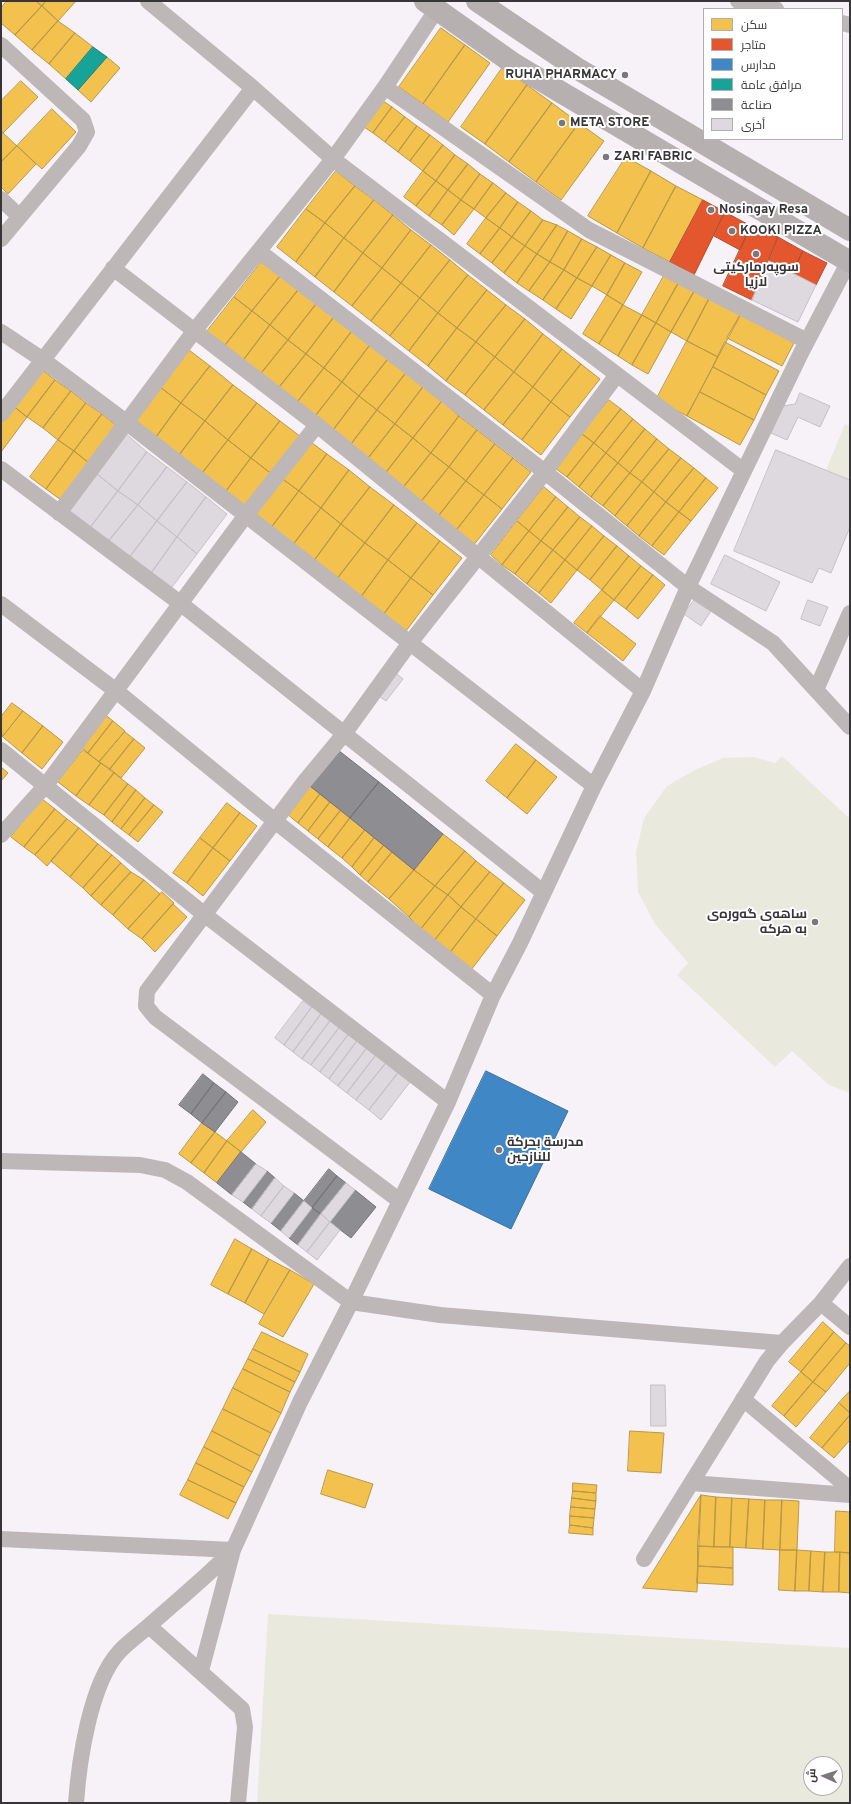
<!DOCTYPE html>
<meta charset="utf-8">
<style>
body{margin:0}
#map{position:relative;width:851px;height:1804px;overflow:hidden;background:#f7f2f7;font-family:Overpass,Cairo,sans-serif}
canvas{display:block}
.frame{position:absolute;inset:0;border:2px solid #383539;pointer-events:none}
.legend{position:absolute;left:703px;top:8px;width:140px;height:132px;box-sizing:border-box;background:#fff;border:1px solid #afaeb0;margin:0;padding:5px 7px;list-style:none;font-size:12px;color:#383539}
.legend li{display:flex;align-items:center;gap:8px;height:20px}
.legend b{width:20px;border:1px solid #afaeb0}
.north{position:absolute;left:803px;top:1756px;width:40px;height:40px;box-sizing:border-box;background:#fff;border:1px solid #afaeb0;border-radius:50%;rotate:273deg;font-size:11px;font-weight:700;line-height:16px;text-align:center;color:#383539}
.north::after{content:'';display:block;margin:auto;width:14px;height:18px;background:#7b777c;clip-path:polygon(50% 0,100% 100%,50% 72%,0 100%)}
</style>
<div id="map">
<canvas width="851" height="1804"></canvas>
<div class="frame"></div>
<ul class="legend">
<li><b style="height:11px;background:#f2c14e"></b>سكن</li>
<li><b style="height:11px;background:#e4572e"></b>متاجر</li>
<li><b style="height:11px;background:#3f88c5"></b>مدارس</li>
<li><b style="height:11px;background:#17a398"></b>مرافق عامة</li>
<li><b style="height:11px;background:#8d8d92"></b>صناعة</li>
<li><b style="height:11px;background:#ded9df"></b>أخرى</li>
</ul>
<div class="north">ش</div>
</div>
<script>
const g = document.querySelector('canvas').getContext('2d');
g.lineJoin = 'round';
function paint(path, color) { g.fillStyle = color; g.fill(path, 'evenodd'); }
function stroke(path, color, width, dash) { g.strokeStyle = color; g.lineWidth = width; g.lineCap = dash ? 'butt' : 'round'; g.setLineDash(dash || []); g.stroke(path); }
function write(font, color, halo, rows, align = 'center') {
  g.font = font + ' Overpass,Cairo,sans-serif'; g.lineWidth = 4; g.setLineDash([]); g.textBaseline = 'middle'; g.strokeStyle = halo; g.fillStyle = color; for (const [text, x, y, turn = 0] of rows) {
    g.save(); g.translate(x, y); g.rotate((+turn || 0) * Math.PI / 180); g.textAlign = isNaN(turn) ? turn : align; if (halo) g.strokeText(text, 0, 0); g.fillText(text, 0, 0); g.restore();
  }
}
const green = new Path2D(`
 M845,424L850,426V480L826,470Z
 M782,756L850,819V1093L829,1085L792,1051L775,1067L677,975L688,963L655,924L638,892L636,852L644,818L667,786L695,770L723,758L754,757L775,763Z
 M268,1614L850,1648V1803H257ZM811,1764H835V1788H811Z`);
const homes = new Path2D(`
 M7,1H36L42,6L15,35L1,23V8Z
 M36,1H46L42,6Z
 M46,1H76L58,21L42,6Z
 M42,6L58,21L32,50L15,35Z
 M58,21L75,33L49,64L32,50Z
 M441,28L465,45L423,104L399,87Z
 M75,33L93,47L66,79L49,64Z
 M465,45L490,63L448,122L423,104Z
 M107,57L120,68L91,102L78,90Z
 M503,67L527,85L485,144L461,127Z
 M21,81L38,97L3,133L1,130V101Z
 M527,85L552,103L509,162L485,144Z
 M383,101L392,107L373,133L364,127Z
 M552,103L579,123L536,182L509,162Z
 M392,107L405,117L385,142L373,133Z
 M52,109L76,132L42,169L17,146Z
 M405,117L417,126L398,152L385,142Z
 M579,123L604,141L561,200L536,182Z
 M417,126L430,135L410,161L398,152Z
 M3,133L17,146L1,162V135Z
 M430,135L443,145L423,171L410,161Z
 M443,145L455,155L436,181L423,171Z
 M17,146L36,164L8,194L1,187V162Z
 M455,155L468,164L448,190L436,181Z
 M626,157L651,171L617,233L588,216Z
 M468,164L480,174L461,200L448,190Z
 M336,171L355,186L325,223L306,209Z
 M423,171L436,181L416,206L404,197Z
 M651,171L676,186L643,248L617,233Z
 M480,174L493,183L474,209L461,200Z
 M436,181L448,190L429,216L416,206Z
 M493,183L506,193L486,218L474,209Z
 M355,186L374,200L344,238L325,223Z
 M676,186L703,200L670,262L643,248Z
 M448,190L461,200L442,225L429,216Z
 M506,193L518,202L500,228L486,218Z
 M374,200L393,215L363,253L344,238Z
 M461,200L474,209L454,235L442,225Z
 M518,202L531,211L512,237L500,228Z
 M306,209L325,223L296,262L277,247Z
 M531,211L543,220L525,246L512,237Z
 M393,215L411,230L382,268L363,253Z
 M486,218L500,228L480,254L467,244Z
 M543,220L557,225L537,254L525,246Z
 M325,223L344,238L315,277L296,262Z
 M557,225L568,231L550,262L537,254Z
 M500,228L512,237L492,263L480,254Z
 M411,230L431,245L401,283L382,268Z
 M568,231L582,239L564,270L550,262Z
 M512,237L525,246L504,273L492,263Z
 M344,238L363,253L334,292L315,277Z
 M582,239L597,247L577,278L564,270Z
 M431,245L450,260L420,298L401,283Z
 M525,246L537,254L517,283L504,273Z
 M597,247L611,255L592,286L577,278Z
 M363,253L382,268L352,306L334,292Z
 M537,254L550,262L529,291L517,283Z
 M611,255L625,263L607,295L592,286Z
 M263,260L281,275L252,311L234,297Z
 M450,260L468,275L438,313L420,298Z
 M550,262L564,270L543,300L529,291Z
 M625,263L642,272L623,305L607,295Z
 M382,268L401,283L371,321L352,306Z
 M564,270L577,278L556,309L543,300Z
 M665,274L679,282L656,323L642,315Z
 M281,275L299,289L270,325L252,311Z
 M468,275L487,290L457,328L438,313Z
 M577,278L592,286L571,319L556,309Z
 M679,282L695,290L671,332L656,323Z
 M401,283L420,298L390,336L371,321Z
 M299,289L317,303L288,340L270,325Z
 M487,290L506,305L476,342L457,328Z
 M695,290L710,297L687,341L671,332Z
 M607,295L623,305L599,344L583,334Z
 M234,297L252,311L223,348L205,334Z
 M710,297L741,314L718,357L687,341Z
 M420,298L438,313L409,351L390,336Z
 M317,303L334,317L306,354L288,340Z
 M506,305L525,319L495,357L476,342Z
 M623,305L642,315L618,356L599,344Z
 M252,311L270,325L242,362L223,348Z
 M438,313L457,328L428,366L409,351Z
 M741,314L795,341L782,366L727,338Z
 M642,315L656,323L632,365L618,356Z
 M334,317L352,331L324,368L306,354Z
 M525,319L543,334L514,372L495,357Z
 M656,323L671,332L648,374L632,365Z
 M270,325L288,340L259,376L242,362Z
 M457,328L476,342L446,381L428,366Z
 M352,331L370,345L342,382L324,368Z
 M543,334L562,349L533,387L514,372Z
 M288,340L306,354L277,390L259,376Z
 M687,341L718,357L687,416L656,400Z
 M476,342L495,357L465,395L446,381Z
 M725,342L779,371L766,395L713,367Z
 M370,345L388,359L359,396L342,382Z
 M562,349L581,364L551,402L533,387Z
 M189,350L210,366L181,403L160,387Z
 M306,354L324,368L295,405L277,390Z
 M495,357L514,372L484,410L465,395Z
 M388,359L406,373L377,410L359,396Z
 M581,364L600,379L570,417L551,402Z
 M210,366L233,385L205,421L181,403Z
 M713,367L766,395L754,420L700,392Z
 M40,368L55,380L27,417L12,405Z
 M324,368L342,382L313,419L295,405Z
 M514,372L533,387L503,425L484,410Z
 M406,373L423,387L395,424L377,410Z
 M55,380L71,391L43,428L27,417Z
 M342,382L359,396L331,433L313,419Z
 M233,385L257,403L228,440L205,421Z
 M160,387L181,403L154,440L132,424Z
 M423,387L442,401L413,438L395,424Z
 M533,387L551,402L522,440L503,425Z
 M71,391L86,403L58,440L43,428Z
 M700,392L754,420L740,445L687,416Z
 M359,396L377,410L349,447L331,433Z
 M609,400L621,409L594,443L582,434Z
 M442,401L459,416L431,453L413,438Z
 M551,402L570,417L541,455L522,440Z
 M86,403L102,414L74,451L58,440Z
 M181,403L205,421L177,458L154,440Z
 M257,403L280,421L251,458L228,440Z
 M12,405L27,417L1,452V420Z
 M621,409L633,419L606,453L594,443Z
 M377,410L395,424L366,461L349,447Z
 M102,414L117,426L89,463L74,451Z
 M459,416L477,430L449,467L431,453Z
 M633,419L645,429L618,463L606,453Z
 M205,421L228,440L200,476L177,458Z
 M280,421L301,437L273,475L251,458Z
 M395,424L413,438L384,475L366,461Z
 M645,429L657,439L630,473L618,463Z
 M477,430L495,444L466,481L449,467Z
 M582,434L594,443L567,477L555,468Z
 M413,438L431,453L402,489L384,475Z
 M657,439L669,449L642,482L630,473Z
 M58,440L74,451L46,489L30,477Z
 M228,440L251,458L224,494L200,476Z
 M308,440L327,454L299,491L280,477Z
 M594,443L606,453L579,487L567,477Z
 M495,444L513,458L484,495L466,481Z
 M669,449L681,458L654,492L642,482Z
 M74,451L89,463L61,500L46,489Z
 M431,453L449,467L420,503L402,489Z
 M606,453L618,463L591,497L579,487Z
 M327,454L349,470L321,508L299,491Z
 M251,458L273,475L245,511L224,494Z
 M513,458L531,472L502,509L484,495Z
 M681,458L694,468L666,502L654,492Z
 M618,463L630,473L603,506L591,497Z
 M449,467L466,481L437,518L420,503Z
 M694,468L706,478L679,512L666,502Z
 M349,470L370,487L341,524L321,508Z
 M630,473L642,482L615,516L603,506Z
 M280,477L299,491L271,528L253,514Z
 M706,478L718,488L691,521L679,512Z
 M466,481L484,495L455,532L437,518Z
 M642,482L654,492L627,526L615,516Z
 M370,487L394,505L365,543L341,524Z
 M544,487L556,497L529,531L517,521Z
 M299,491L321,508L293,545L271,528Z
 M654,492L666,502L639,536L627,526Z
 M484,495L502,509L473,546L455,532Z
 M556,497L568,507L541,541L529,531Z
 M666,502L679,512L652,546L639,536Z
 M394,505L417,523L388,560L365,543Z
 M568,507L580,517L553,550L541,541Z
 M321,508L341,524L314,561L293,545Z
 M679,512L691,521L664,555L652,546Z
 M580,517L592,526L565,560L553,550Z
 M517,521L529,531L502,565L491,555Z
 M417,523L440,541L411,578L388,560Z
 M341,524L365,543L337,579L314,561Z
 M592,526L604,536L577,570L565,560Z
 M529,531L541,541L515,574L502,565Z
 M604,536L617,546L590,580L577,570Z
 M440,541L462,558L433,595L411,578Z
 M541,541L553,550L527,584L515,574Z
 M365,543L388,560L361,597L337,579Z
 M617,546L629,556L602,590L590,580Z
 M553,550L565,560L539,593L527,584Z
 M629,556L641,566L614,600L602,590Z
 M388,560L411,578L384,614L361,597Z
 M565,560L577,570L551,603L539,593Z
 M641,566L653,575L626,609L614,600Z
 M653,575L665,585L638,619L626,609Z
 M411,578L433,595L406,631L384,614Z
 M602,590L614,600L587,633L574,623Z
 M600,616L636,644L623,661L587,633Z
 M12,703L23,711L2,737L1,717Z
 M23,711L43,726L22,753L3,737Z
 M104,714L113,721L88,753L79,745Z
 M113,721L125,731L99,762L88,753Z
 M43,726L63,742L42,769L22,753Z
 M125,732L134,739L110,769L99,762Z
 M134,739L145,748L121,778L110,769Z
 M516,744L536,760L507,798L486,781Z
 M83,750L101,763L76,796L58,782Z
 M536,760L557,777L527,814L507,798Z
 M101,763L114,773L89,805L76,796Z
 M1,767L8,773L1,781Z
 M114,773L128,784L104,815L89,805Z
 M128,784L136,790L112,822L104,815Z
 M310,786L320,794L298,823L287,814Z
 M136,790L145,798L121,829L112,822Z
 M320,794L330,802L308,831L298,823Z
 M145,798L154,805L129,835L121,829Z
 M42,799L55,809L24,847L11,837Z
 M330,802L341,810L318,839L308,831Z
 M227,803L240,813L213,848L200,838Z
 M154,805L163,812L138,842L129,835Z
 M55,809L67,819L35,855L24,847Z
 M341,810L350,818L328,847L318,839Z
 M240,813L257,826L230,861L213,848Z
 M350,818L365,830L342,858L328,847Z
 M67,819L79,828L47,866L35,855Z
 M79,828L98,844L70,877L51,861Z
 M365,830L374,838L352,867L342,858Z
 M443,834L465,851L435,886L414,870Z
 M200,838L213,848L187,883L173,873Z
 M374,838L384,845L360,875L352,867Z
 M98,844L112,855L83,888L70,877Z
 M384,845L392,852L368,882L360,875Z
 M213,848L230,861L203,896L187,883Z
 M465,851L476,861L448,895L435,886Z
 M392,852L414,870L389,899L368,882Z
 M112,855L121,863L91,896L83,888Z
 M476,861L490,872L461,907L448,895Z
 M121,863L131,872L101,905L91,896Z
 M414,870L435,886L409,917L389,899Z
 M131,872L144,880L113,915L101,905Z
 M490,872L504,883L476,919L461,907Z
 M144,880L160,894L128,929L113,915Z
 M504,883L525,900L497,936L476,919Z
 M435,886L448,895L421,929L409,917Z
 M162,892L174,903L142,939L128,929Z
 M448,895L461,907L434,941L421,929Z
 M173,904L187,917L155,952L142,939Z
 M461,907L476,919L449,954L434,941Z
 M476,919L497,936L471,970L449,954Z
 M253,1110L266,1122L241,1152L227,1141Z
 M202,1123L215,1132L191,1163L179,1154Z
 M215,1132L227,1141L204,1173L191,1163Z
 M227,1141L241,1152L217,1183L204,1173Z
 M235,1239L252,1249L228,1294L211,1285Z
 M252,1249L269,1259L245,1303L228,1294Z
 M269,1259L290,1270L264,1314L245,1303Z
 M290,1270L314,1284L283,1337L259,1324Z
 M823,1322L834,1332L801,1372L789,1362Z
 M262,1332L308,1354L300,1372L253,1349Z
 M834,1332L846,1343L813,1382L801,1372Z
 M846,1343L850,1346V1363L826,1392L813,1382Z
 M253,1349L300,1372L295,1382L248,1359Z
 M248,1359L295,1382L290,1392L243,1369Z
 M243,1369L290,1392L281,1413L233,1388Z
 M801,1372L813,1382L784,1416L772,1406Z
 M813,1382L826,1392L796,1427L784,1416Z
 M233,1388L281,1413L271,1433L223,1409Z
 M850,1391V1413L839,1403Z
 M839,1403L850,1413V1415L822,1448L810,1438Z
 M223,1409L271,1433L260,1456L212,1431Z
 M850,1415V1440L834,1458L822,1448Z
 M212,1431L260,1456L252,1472L204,1447Z
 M630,1431L664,1433L661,1473L628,1471Z
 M204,1447L252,1472L244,1487L196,1463Z
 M196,1463L244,1487L236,1503L188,1480Z
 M328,1470L373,1484L365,1508L321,1494Z
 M188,1480L236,1503L228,1519L180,1495Z
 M573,1483L597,1485L596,1493L573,1491Z
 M573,1491L596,1493V1501L572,1498Z
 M701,1495L716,1497L714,1547L698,1546Z
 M701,1495L697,1592L643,1588Z
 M716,1497L732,1498L730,1547H714Z
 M572,1498L596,1501L595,1509L571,1507Z
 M732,1498L749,1499L746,1548L730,1547Z
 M749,1499L765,1500L763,1549L746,1548Z
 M765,1500H782L780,1550L763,1549Z
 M782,1500L799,1501L797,1550H780Z
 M571,1507L595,1509L594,1518L570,1516Z
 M836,1511L850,1512V1553L835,1552Z
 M570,1516L594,1518L593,1528L570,1525Z
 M570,1525L593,1528V1535L569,1533Z
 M698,1546L733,1547V1568L698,1566Z
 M780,1550H797L795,1591L779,1590Z
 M797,1550L811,1551L809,1591H795Z
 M811,1551L825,1552L823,1592L809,1591Z
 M825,1552H840L839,1592H823Z
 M840,1552L850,1553V1593L839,1592Z
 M698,1566L733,1568V1585L697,1583Z`);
const shops = new Path2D(`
 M703,200L725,212L694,275L670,262Z
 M725,212L751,226L740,250L714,236Z
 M751,226L778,237L752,300L723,286Z
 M778,237L803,251L792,274L769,261Z
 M803,251L827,263L816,285L792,274Z`);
const schools = new Path2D(`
 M486,1071L568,1111L511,1229L429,1189Z`);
const public = new Path2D(`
 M93,47L107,57L78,90L66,79Z`);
const industry = new Path2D(`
 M338,750L379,782L350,818L310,786Z
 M379,782L443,834L414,870L350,818Z
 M203,1074L214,1083L191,1114L179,1105Z
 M214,1083L226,1092L202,1123L191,1114Z
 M226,1092L238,1102L215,1132L202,1123Z
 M241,1152L256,1164L232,1195L217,1183Z
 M329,1169L337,1176L312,1208L304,1201Z
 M267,1171L275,1178L252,1209L243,1202Z
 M337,1176L346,1183L321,1214L312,1208Z
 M355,1190L376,1207L351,1238L330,1222Z
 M294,1193L304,1201L281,1231L271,1223Z
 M312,1208L321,1214L298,1245L289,1238Z`);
const building = new Path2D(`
 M769,261L816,285L798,322L752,300Z
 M800,393L830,406L820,427L798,417L787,440L771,433L783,406L795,404Z
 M126,434L147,452L118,491L97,474Z
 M776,450L850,480V527L831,573L819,568L812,583L734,551Z
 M147,452L167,467L138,505L118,491Z
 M167,467L187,482L157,521L138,505Z
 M97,474L118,491L90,528L68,511Z
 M187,482L206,497L177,537L157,521Z
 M118,491L138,505L108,542L90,528Z
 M206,497L227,514L197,554L177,537Z
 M138,505L157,521L129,558L108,542Z
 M157,521L177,537L150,575L129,558Z
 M177,537L197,554L169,591L150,575Z
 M725,555L780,582L766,611L711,584Z
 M695,599L711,611L701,626L684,614Z
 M808,600L828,607L820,626L801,619Z
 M392,670L403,679L386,701L375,693Z
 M303,1001L312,1007L284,1045L275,1038Z
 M312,1007L321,1014L293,1052L284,1045Z
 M321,1014L330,1021L302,1059L293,1052Z
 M330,1021L339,1028L311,1065L302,1059Z
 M339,1028L348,1035L320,1072L311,1065Z
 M348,1035L357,1041L329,1079L320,1072Z
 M357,1041L367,1048L338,1086L329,1079Z
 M367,1048L376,1055L347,1093L338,1086Z
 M376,1055L386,1063L356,1100L347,1093Z
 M386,1063L398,1073L369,1110L356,1100Z
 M398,1073L410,1082L381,1120L369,1110Z
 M256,1164L267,1171L243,1202L232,1195Z
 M275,1178L284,1186L261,1216L252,1209Z
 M346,1183L355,1190L330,1222L321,1214Z
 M284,1186L294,1193L271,1223L261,1216Z
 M304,1201L312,1208L289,1238L281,1231Z
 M321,1214L330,1222L307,1252L298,1245Z
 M330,1222L340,1230L317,1260L307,1252Z
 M651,1385H665L666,1426H651Z`);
const minor = new Path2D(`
 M148,1L253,88L333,159L744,471
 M738,1L776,9
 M842,23L850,25
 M1,45L83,120L87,132L79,146L1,239
 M385,87L589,230L807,341
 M1,199L19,216
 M260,252L545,472L688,587L773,643L850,727
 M113,268L317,425L643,691
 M1,332L43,360L126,422L594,786
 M1,414L253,88
 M1,469L180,603L543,892
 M59,513L195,330L333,159L385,87L437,9
 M1,604L115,690L275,821L493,995
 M816,690L850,613
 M1,750L205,915L448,1102
 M1,835L46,785L246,515L317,425
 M1,1161L140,1165L165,1170L187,1182L351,1302L440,1315L782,1343
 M400,1201L155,1017L146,1006L147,991L305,781L344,734L409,644L545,472L616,376
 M821,1303L850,1327
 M743,1399L850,1489
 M691,1483L850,1495
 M1,1539L233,1550
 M644,1559L767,1361L782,1343L821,1303L850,1266
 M149,1626L242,1709L245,1727L238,1803
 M201,1671L233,1550L300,1402L351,1302L448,1102L493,995L520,943L594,786L643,691L688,587L744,471L801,353L849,261
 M76,1803C79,1761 90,1684 119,1652C128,1642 140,1634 151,1624C178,1600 206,1577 232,1551`);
const primary = new Path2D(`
 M425,1L514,64L564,94L850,262
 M477,1L578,69L850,230`);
const markers = [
 [625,75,4,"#7b777c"],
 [562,123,4,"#7b777c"],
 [606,157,4,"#7b777c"],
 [711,210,4,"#7b777c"],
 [732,231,4,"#7b777c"],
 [756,254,4,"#7b777c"],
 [815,922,4,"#7b777c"],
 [499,1150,4,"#7b777c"]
];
const poiNames = [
 ["RUHA PHARMACY",617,75,"right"],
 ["META STORE",570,123],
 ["ZARI FABRIC",614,157],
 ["Nosingay Resa",719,210],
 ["KOOKI PIZZA",740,231],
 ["سوپه‌رمارکیتی",756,268,"center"],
 ["لازیا",756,283,"center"],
 ["ساهه‌ی گه‌وره‌ی",807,915,"right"],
 ["به هركه‌",807,930,"right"],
 ["مدرسة بحركة",507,1143],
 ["للنازحين",507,1158]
];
paint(green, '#e9eadd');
paint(homes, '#f2c14e');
stroke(homes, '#ba9748', 1);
paint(shops, '#e4572e');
stroke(shops, '#b04d31', 1);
paint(schools, '#3f88c5');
stroke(schools, '#3d6f9b', 1);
paint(public, '#17a398');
stroke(public, '#21827c', 1);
paint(industry, '#8d8d92');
stroke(industry, '#747377', 1);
paint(building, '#ded9df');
stroke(building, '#c4c0c4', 1);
stroke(minor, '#bdb7b8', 16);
stroke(primary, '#b6b0b1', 22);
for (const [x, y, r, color] of markers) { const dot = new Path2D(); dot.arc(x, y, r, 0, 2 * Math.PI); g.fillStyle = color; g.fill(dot); stroke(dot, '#fff', 1.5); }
write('bold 13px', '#383539', '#fff', poiNames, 'left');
</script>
